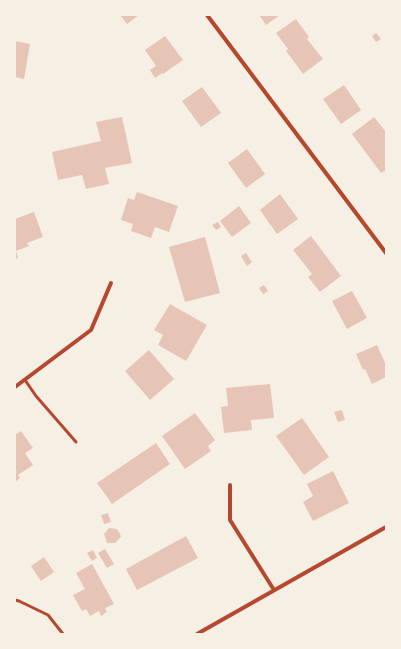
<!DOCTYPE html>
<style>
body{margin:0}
#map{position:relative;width:401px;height:649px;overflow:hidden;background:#f6efe4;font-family:"Alegreya Sans",sans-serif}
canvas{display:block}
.frame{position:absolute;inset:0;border:16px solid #f6efe4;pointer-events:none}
</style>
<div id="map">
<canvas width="401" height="649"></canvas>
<div class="frame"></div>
</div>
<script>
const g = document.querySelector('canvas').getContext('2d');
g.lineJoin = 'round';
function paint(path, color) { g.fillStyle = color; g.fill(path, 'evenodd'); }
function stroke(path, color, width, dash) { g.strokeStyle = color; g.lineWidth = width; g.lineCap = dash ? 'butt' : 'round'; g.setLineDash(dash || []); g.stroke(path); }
const building = new Path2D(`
 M120,15H139L127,24Z
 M259,15H280L266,25Z
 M296,19L309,37L307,39L323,59L303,74L286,51L288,49L276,33Z
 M376,33L381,39L376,42L372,36Z
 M165,36L183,60L163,74L162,73L155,78L150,70L156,66L145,50Z
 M15,41L30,44L24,79L15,77Z
 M344,85L361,110L341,124L323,99Z
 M202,87L221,113L201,127L182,101Z
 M122,117L132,163L105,168L109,184L86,189L82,175L58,180L52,152L101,141L96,122Z
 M374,117L386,132V170L381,173L352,134Z
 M247,149L265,174L246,188L228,163Z
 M137,192L178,206L169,232L155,227L151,238L131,231L133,224L121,220L128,198L134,200Z
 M280,194L298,219L277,234L260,210Z
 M239,206L251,223L232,237L220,221Z
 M34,212L43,237L27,243L29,246L16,251L18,258L15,259V219Z
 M218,222L221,227L216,230L212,225Z
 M311,236L341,276L320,292L308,277L312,274L293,250Z
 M205,237L220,293L185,302L169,247Z
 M246,253L252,262L247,266L241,256Z
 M264,285L268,291L263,294L259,288Z
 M352,291L367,318L347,329L332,301Z
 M170,304L207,325L186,361L158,345L163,335L154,330Z
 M377,345L386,365V377L372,384L365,369L363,370L356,354Z
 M149,350L174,379L150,400L125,371Z
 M270,384L274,418L251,420L252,430L224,433L221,407L228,406L226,388Z
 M342,410L345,420L338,422L334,412Z
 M195,413L215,440L208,446L211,451L185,469L162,436Z
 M302,418L329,457L304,475L276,436Z
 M21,431L33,448L25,453L33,465L18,475L20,478L15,482V435Z
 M156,443L170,464L112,504L97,483Z
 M333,471L349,503L313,521L303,502L313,496L307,484Z
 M108,513L111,522L104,524L101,515Z
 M109,528L117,529L120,534L121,537L115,543H107L104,534Z
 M186,536L198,558L137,590L126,569Z
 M105,549L114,564L107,568L98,553Z
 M93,550L97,558L92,561L87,553Z
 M44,557L54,572L41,581L31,566Z
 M92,564L114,604L105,608L107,612L101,616L99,611L90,616L86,609L82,611L73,595L85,589L76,573Z`);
const service = new Path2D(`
 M25,380L36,396L76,442
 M15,600L19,601L48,615L63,634`);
const minor = new Path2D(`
 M207,15L386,253
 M15,387L91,330L111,283
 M230,485V520L274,590
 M197,634L386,527`);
paint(building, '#e6c5b7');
stroke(service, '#b5482f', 3);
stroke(minor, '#b5482f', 4);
</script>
